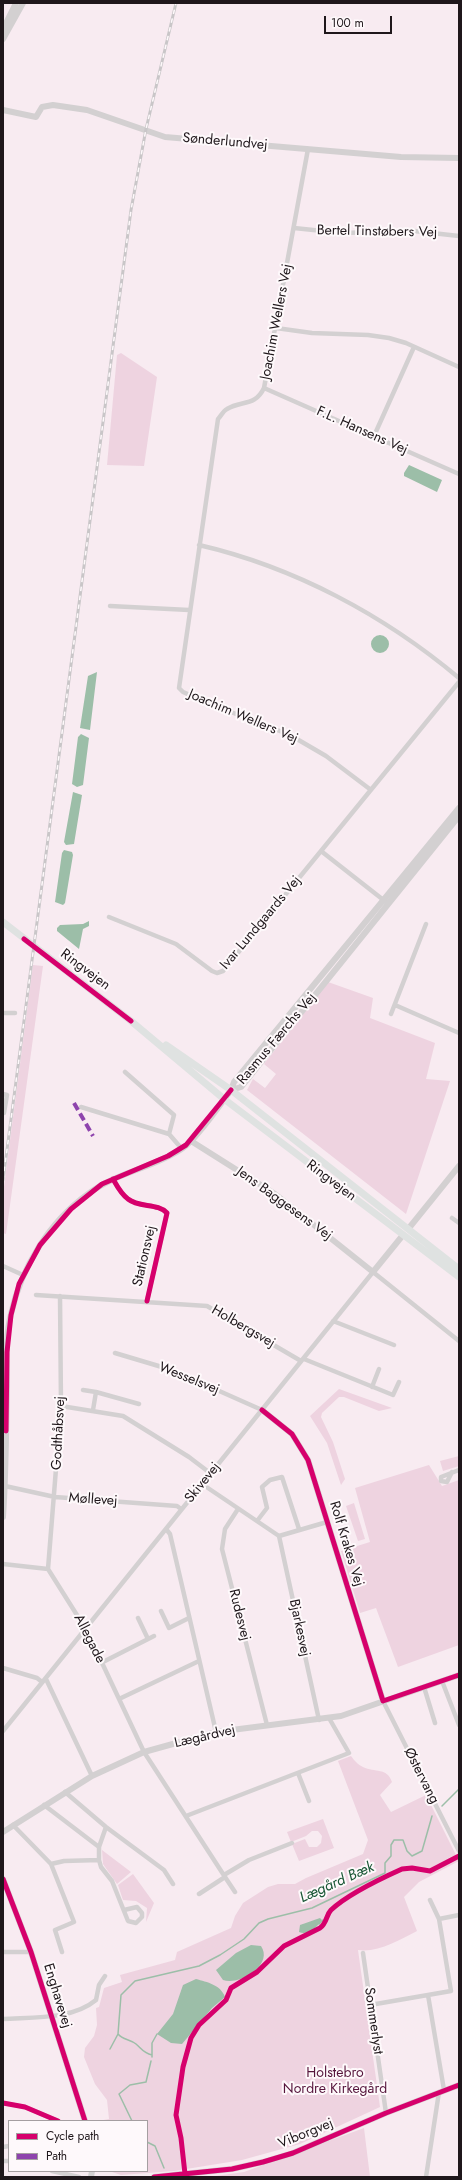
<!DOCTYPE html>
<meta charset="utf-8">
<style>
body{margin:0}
#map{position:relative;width:462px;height:2180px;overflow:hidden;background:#f8ebf1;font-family:Jost,sans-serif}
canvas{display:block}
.frame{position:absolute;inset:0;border:4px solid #1f171b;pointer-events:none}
.legend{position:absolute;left:8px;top:2120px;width:140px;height:52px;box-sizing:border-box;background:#fef9fb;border:1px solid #a59fa1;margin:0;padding:5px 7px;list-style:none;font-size:12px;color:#1f171b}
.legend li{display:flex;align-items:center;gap:8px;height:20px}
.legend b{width:20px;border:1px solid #a59fa1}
.scale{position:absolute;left:324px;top:16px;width:68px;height:18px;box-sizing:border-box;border:2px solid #1f171b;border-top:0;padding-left:5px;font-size:12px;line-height:14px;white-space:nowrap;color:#1f171b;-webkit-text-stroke:3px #fef9fb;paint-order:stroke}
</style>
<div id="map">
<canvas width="462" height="2180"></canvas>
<div class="frame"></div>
<ul class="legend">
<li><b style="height:5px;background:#d6006c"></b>Cycle path</li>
<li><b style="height:5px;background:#8e44ad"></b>Path</li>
</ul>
<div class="scale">100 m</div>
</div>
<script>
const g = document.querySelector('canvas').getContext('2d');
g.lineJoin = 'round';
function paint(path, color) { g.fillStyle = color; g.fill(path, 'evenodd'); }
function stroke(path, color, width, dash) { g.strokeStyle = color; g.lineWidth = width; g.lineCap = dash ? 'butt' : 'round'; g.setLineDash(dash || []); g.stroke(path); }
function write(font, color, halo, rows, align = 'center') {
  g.font = font + ' Jost,sans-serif'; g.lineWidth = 4; g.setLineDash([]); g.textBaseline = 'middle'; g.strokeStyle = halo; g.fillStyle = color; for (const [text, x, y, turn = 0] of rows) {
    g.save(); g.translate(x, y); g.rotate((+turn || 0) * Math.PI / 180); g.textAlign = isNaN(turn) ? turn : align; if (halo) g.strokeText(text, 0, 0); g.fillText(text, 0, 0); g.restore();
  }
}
const green = new Path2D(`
 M121,353L157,377L144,466L107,465L117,355Z
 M33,965L43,966L6,1234L3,1233V1194Z
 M328,982L373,998L370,1018L435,1043L426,1079L450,1081L406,1214L247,1090L253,1079L265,1088L276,1074L264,1064Z
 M339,1389L392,1408L379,1411L344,1397H339L322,1413L321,1417L333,1442L345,1479L341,1485L327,1443L310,1416Z
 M459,1456V1466L443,1471L440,1461Z
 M429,1465L442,1486L459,1480V1645L398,1667L376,1608L360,1613L341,1551L370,1542L355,1488Z
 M354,1503L365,1539L358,1541L346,1506Z
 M351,1756C354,1760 358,1765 363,1767C375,1773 387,1767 392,1782L380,1795L391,1812L426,1795L459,1861L419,1882L404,1897L417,1931C399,1940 378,1953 358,1950L380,2107L300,2144L242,2160L174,2171L121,2175L109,2171H147V2121H98L109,2119L107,2100L95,2084L84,2057L85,2048L94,2036L97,2025L96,2008L99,2007L104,1988L122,1982L120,1975L175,1960L177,1952L231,1928L235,1916L243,1903L268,1887L278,1884H295L306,1878L363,1854L368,1840L338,1761Z
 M323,1819L334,1848L299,1861L292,1844L305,1839L309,1847H317L321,1843L322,1836L318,1831H312L306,1836L291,1842L287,1832Z
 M102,1850L131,1872L117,1884L103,1864Z
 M133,1874L154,1903L146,1922L147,1908L136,1901L123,1900L118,1885Z
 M364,2128L370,2177H208L244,2172Z`);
const water = new Path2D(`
 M409,465L442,480L437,492L404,476V473Z
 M371 644a9 9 0 1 1 18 0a9 9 0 1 1-18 0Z
 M97,672L90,730L80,728L88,676Z
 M81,734L89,738L83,785L77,787L72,784L78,737Z
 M73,792L82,795L74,844L66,845L64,842Z
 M64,850L72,852L73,855L65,903L63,905L55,902L62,853Z
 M89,921V926L83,929L79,949L57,931V928L60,925L83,924Z
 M320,1918L322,1920C317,1927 308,1936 299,1932L300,1925C307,1923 313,1920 320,1918Z
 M251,1945L261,1946C274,1965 239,1986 223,1980L216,1970L236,1953Z
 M196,1979C207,1982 221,1985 225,1997L212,2008L182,2044L171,2043L157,2034L173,2014L183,1985Z`);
const stream = new Path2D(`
 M442,1806L459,1789
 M319,1924L323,1920
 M110,2049L118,2034
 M152,2055C143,2053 142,2049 136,2044C130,2039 123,2040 118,2034L121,1995L135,1981L199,1966L220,1955L244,1939L259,1923L268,1919L312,1908L385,1873V1863L391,1856V1845L394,1840H403L407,1851L412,1856L422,1851L432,1816
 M152,2057V2043L157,2034
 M132,2121L119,2094L130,2085L146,2082L151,2061
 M147,2142L155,2146L164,2168`);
const street = new Path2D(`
 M308,149L264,388C255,407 241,400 227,409C223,411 221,416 218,419L179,688L183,692L213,705L290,735L326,756L371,790
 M294,228L342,233L414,231L459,236
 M276,328L312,333L368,335L389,338L406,343L459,367
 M264,388L459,474
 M374,436L414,347
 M199,545C294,567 384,615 459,678
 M110,606L189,610
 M321,851L386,902
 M109,917L176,944L212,971L217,973L223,971L459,682
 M395,1005L459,1033
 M3,1013H15
 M391,1014L426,924
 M125,1072L174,1115L169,1134
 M3,1094L7,1095L4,1113
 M81,1107L169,1134L182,1149
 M113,1179C117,1186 121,1194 128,1199C139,1208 158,1203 167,1213L147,1301
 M452,1218L459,1223
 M3,1266L23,1275
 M36,1295L207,1306L301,1361
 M333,1321L394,1345
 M115,1353L172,1370L262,1410
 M304,1359L393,1395L399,1382
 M372,1387L379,1369
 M83,1390L96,1392L139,1404
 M61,1406L123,1416L189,1457L210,1473
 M93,1410L96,1392
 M452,1472L447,1482L441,1481V1477L459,1470
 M202,1484L279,1536L327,1522
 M5,1486L55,1497L177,1506L181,1509
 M238,1509L225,1529L222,1549L267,1725
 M257,1521L267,1508L262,1487L270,1480L282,1477L299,1529
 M166,1529L170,1534L216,1732
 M279,1536L319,1720
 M3,1564L48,1569L87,1631L144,1752L225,1877
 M48,1569L61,1406L60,1296
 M161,1611L169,1628L189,1618
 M138,1618L148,1639
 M101,1663L154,1636
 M3,1668L37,1678L42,1682
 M46,1679L92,1776
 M442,1681L459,1725
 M424,1687L435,1723
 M119,1699L199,1661
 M383,1701L459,1851
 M3,1731L373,1272L459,1341
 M298,1773L309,1801
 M65,1792L106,1827L164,1870L173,1884
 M44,1805L99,1847
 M186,1816L349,1753L329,1718
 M13,1825L51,1864L74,1922L55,1930L62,1952
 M106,1827L99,1847V1860L101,1867L112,1881L128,1921L136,1923L142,1917V1913L137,1907L124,1910
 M51,1864L64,1861L99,1860
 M224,1875L249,1860L292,1843
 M199,1894L225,1877L235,1892
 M439,1919L459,1915
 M3,1952H31
 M363,1953L386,2113
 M428,1995L444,2090
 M370,2005L451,1991L439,1919L430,1900
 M3,2019C33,2017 72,2020 96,2000L99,1985L105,1976
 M3,2103L25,2107L58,2121
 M3,2147L9,2146
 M3,2161H9
 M52,2171L79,2177
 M426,2177L439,2092`);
const secondary = new Path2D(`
 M3,29L16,3
 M3,39L23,3
 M3,110L36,117L42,107L53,105L87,110L165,137L401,157L459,158
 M231,1090L241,1087L459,816
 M191,1141L275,1194L373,1272L403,1235
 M409,1228L459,1166
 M262,1410L292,1434L308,1460L383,1701
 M3,1517C6,1474 6,1430 7,1387C7,1363 5,1337 11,1314C21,1268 49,1222 88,1194C117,1172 154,1168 183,1148C197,1139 220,1105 231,1090L234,1082L459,808
 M3,1832L92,1776L144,1752L216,1732L341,1716L459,1675
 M3,1879L31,1952L85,2121
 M91,2177L92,2171
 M154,2177L232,2169L263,2162L293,2153L386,2113L459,2085`);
const primary = new Path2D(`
 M3,922L131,1021L224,1099L459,1277
 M166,1045L231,1090L459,1269`);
const rail = new Path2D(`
 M3,1180L131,210L146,129L176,3`);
const quiet = new Path2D(`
 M74,1103L93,1136`);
const cycleway = new Path2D(`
 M24,939L131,1021
 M113,1179C117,1186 121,1194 128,1199C139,1208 158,1203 167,1213L147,1301
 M262,1410L292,1434L308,1460L383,1701L459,1675
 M6,1431L7,1352L11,1315L19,1284L40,1245L71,1209L102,1184L168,1156L186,1145L231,1090
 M3,1879L31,1952L85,2121
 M3,2103L25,2107L58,2121
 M185,2174L181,2138L176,2115L183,2067L191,2038L199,2025L226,2000L231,1988L257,1972L284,1946L320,1928C327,1923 326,1915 331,1910C347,1895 382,1878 402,1869L412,1868L430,1871L459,1856
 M154,2177L232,2169L263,2162L293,2153L386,2113L459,2085`);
const streetNames = [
 ["Sønderlundvej",225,142,5],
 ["Bertel Tinstøbers Vej",377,232,1],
 ["Joachim Wellers Vej",277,322,-79],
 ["F.L. Hansens Vej",362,431,24],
 ["Joachim Wellers Vej",243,717,23],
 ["Ivar Lundgaards Vej",261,923,-50],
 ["Ringvejen",85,970,37],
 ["Rasmus Færchs Vej",277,1039,-50],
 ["Ringvejen",331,1181,37],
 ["Jens Baggesens Vej",284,1204,36],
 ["Stationsvej",145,1256,-77],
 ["Holbergsvej",243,1327,30],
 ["Wesselsvej",189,1379,22],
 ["Godthåbsvej",59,1433,-87],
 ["Skivevej",203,1483,-51],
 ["Møllevej",93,1500,4],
 ["Rolf Krakes Vej",346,1544,73],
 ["Rudesvej",239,1615,76],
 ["Bjarkesvej",299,1628,78],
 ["Allegade",89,1639,63],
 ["Lægårdvej",205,1737,-13],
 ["Østervang",421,1776,63],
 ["Enghavevej",57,1996,73],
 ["Sommerlyst",373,2021,82],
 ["Viborgvej",306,2134,-22]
];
const parkNames = [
 ["Holstebro",335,2074],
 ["Nordre Kirkegård",335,2090]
];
const waterNames = [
 ["Lægård Bæk",337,1883,-24]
];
paint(green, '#eed3e0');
paint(water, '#9cbea8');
stroke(stream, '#9cbea8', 1.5);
stroke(street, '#d3d0d1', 4.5);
stroke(secondary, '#d3d0d1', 6);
stroke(primary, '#dfe2e1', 7);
stroke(rail, '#c9c6c8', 3);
stroke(rail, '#fef9fb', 1.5, [4.5]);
stroke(quiet, '#8e44ad', 4, [8, 4]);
stroke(cycleway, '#d6006c', 5);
write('14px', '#1f171b', '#fef9fb', streetNames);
write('14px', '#55143b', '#fef9fb', parkNames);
write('italic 15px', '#1a5736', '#fef9fb', waterNames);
</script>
